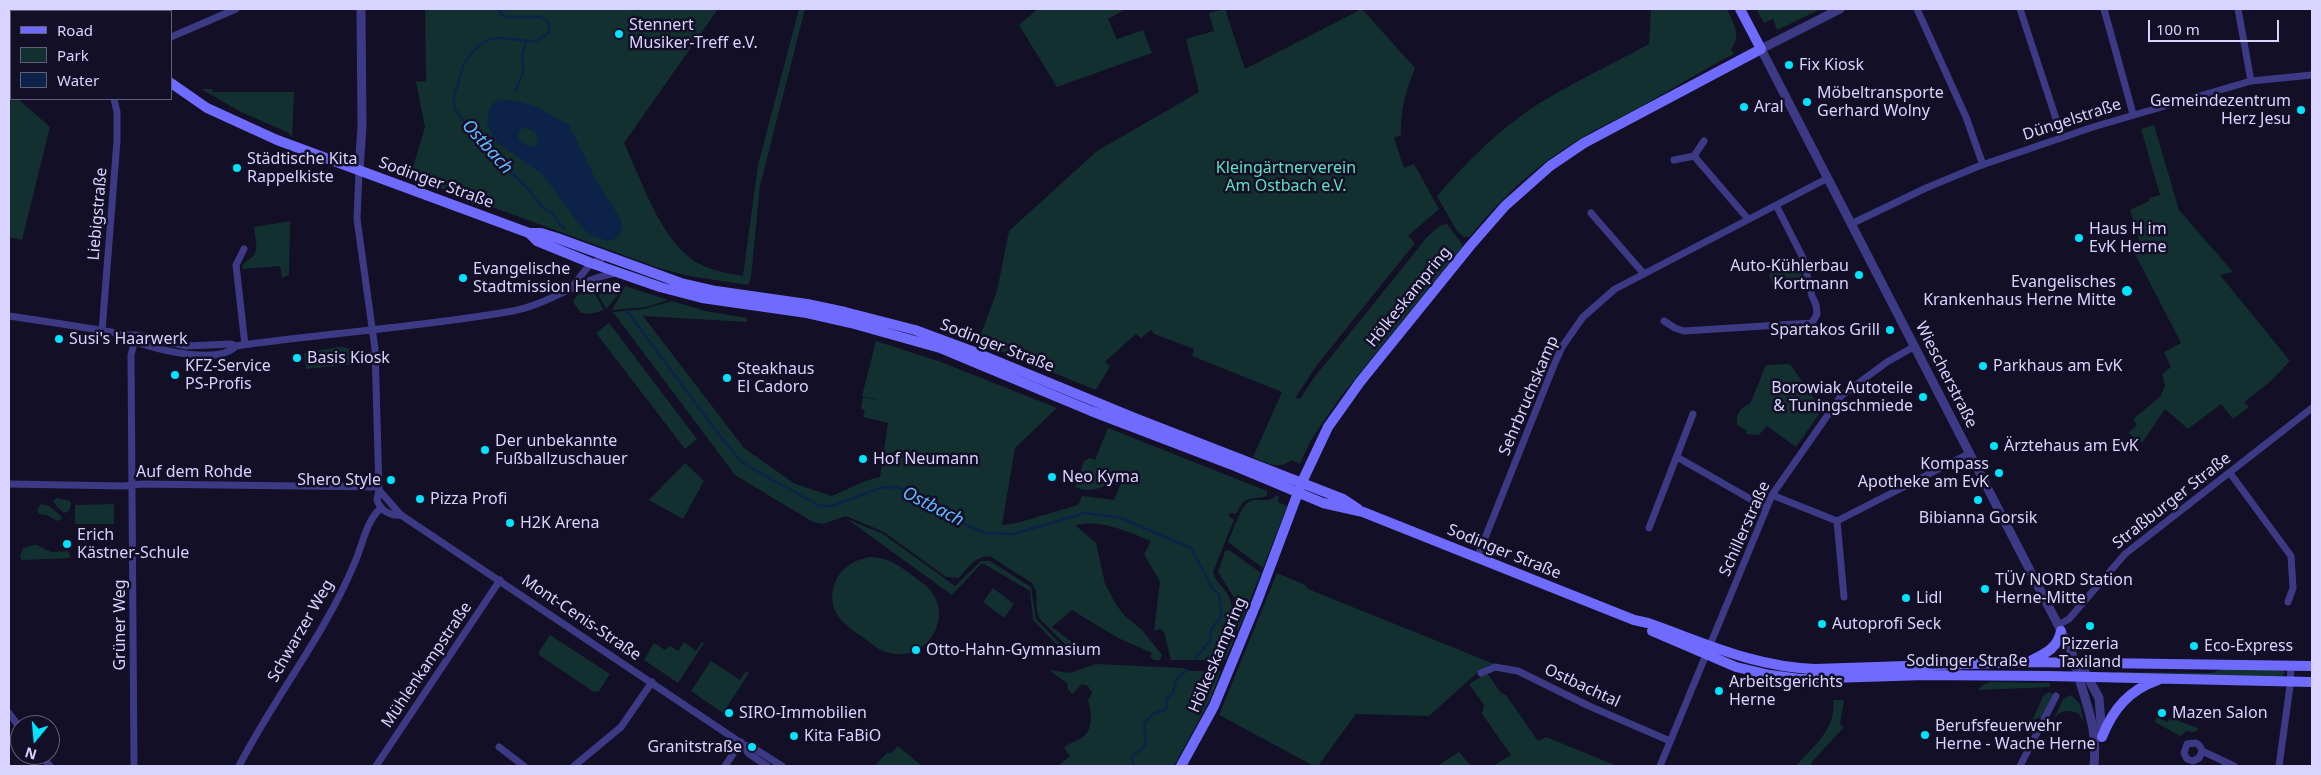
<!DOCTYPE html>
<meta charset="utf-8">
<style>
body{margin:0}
#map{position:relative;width:2321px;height:775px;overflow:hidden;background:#130f26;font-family:"Noto Sans",sans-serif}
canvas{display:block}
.frame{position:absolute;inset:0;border:10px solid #d9d4ff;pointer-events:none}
.legend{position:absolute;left:10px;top:10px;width:162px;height:90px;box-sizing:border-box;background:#130f26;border:1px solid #625e7d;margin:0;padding:6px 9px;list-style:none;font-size:15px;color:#d9d4ff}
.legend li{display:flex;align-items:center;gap:10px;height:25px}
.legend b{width:25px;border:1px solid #625e7d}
.north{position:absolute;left:10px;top:715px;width:50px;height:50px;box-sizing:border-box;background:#130f26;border:1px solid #625e7d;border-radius:50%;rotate:197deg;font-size:14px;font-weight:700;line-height:20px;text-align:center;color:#d9d4ff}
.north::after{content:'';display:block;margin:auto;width:18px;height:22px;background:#00e5ff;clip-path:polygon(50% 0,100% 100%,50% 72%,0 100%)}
.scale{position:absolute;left:2148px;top:20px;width:131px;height:22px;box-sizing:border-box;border:2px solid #d9d4ff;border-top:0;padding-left:6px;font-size:15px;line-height:18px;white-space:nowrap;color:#d9d4ff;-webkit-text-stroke:4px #130f26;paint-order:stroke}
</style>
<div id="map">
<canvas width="2321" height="775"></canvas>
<div class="frame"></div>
<ul class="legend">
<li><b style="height:6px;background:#6f6bff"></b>Road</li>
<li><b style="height:14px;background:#12302f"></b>Park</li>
<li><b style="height:14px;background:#0c2248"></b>Water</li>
</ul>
<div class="north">N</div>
<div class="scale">100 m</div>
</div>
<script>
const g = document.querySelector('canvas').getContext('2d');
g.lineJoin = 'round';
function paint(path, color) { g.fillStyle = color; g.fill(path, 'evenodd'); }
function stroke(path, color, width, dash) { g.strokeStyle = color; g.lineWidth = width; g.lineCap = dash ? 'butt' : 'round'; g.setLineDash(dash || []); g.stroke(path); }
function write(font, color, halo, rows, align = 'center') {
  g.font = font + ' "Noto Sans",sans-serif'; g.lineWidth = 5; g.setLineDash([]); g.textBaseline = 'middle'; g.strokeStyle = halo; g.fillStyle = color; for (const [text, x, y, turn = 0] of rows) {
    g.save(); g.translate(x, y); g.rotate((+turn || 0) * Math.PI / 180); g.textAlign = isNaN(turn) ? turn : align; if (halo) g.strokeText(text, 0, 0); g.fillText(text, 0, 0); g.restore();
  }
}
const green = new Path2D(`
 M425,9H718L624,143C641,179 658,232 689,257C703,269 725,273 743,276L758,165L799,9H805L760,186L751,277L748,285L689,276L659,268L410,177L425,127L416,82L426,81Z
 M1038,9H1121L1122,11L1108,19L1117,39L1143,30L1152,53L1057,87L1019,25Z
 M1225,9L1245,69L1362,9L1415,68C1406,90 1400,110 1401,135L1394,138L1404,168L1414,164L1439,209L1408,236L1415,243L1317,365L1295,398L1300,399L1313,379L1428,236L1441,225L1447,224L1462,244V247L1342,395L1311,440L1300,464L1291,460C1280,471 1265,462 1253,457L1282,392L1192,356L1194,349L1154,334L1151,330L1141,338L1136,334L1108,359L1105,362L1110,366L1096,390L978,342L997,291L1009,231L1097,151L1199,92L1186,39L1214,31L1209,13Z
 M1651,9H1727C1733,22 1742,36 1731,49L1734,54C1706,68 1681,84 1654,99C1636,110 1616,119 1597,129C1547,156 1504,193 1470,237H1464L1457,231L1437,196C1467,161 1500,129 1538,104C1574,82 1612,64 1649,44Z
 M1756,9H1821L1777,30L1773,19L1764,23Z
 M11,53V99H18L50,127L22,240L9,237V55Z
 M201,89H212L213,92H294L292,137L287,132L241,112Z
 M2154,125L2179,210L2233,272L2220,275L2290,361L2270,382L2244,402L2249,407L2233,419L2221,404L2188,429L2165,409L2142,443L2128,433L2137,425L2133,419L2160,397L2165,386L2162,374L2171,367L2164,352L2181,343L2135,254L2136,249L2141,247L2130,210L2149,201V198L2160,195L2141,129Z
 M290,221L289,275L282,278L280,266L242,269L243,264C262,252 256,247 254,227Z
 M1798,259L1804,285L1773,287L1769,274Z
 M610,282L623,286L621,292L606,309L594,287Z
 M625,286L668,300L647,307L612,310Z
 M592,288L604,310L591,314L581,313L573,302L578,294Z
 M672,301L705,311L747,318V322L643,316L744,448L795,484L832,496L865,481L880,477L888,423L863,417L865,410L861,409L863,397L889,403L862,396L876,341L941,362L1057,408L1015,448L1002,525L1017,523L1078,505L1082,496L1114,500L1125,473L1119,470C1112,486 1092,495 1075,487L1084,461L1090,458L1095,460L1108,428L1267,491V496C1251,501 1246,493 1236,514L1230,513L1229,516L1234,520L1213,572C1215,583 1224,586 1228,595C1240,617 1223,642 1210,660H1171L1164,632L1160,629L1154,631L1160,582L1144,554L1151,541C1126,531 1102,519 1075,525L1096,543L1105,584L1117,606L1125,616L1142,630L1162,655L1160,660H1154L1150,657L1152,653L1118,638L1072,610L1052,627L1086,653L1085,656L1075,654L1040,619L1037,613L1036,591L1032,583L991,557C977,554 967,569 959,578L946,577L884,532L846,516L823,524L813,522L735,475L613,312L644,309Z
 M609,323L697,439L685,449L596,333Z
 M338,347C351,347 359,352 364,363L306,369L304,353Z
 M1790,364L1822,410L1796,447L1767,426L1759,435L1745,434L1747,431L1737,425C1736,414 1740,407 1750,404L1766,365Z
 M685,463L704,481L683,519L649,500Z
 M1276,495L1279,497L1278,502L1287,506L1263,568L1228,542C1232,533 1240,509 1247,503C1256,496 1268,505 1276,495Z
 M57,498L70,501L71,505L69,511L64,513L57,507L53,501Z
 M41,504L49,506L61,516L62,519L57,521L47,515L39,514L37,510Z
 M114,504V524H75V505Z
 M847,519L883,534L955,586L981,561H990L1031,587L1036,619L1069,653L1055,650L1058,646L1033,620L1030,591L982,563L952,595Z
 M33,545H37L51,552L68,551L71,558L21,560L20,556L23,548Z
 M92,548L106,549L110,559H86V553Z
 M1229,550L1261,573L1238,631L1233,628L1237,614L1235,599L1218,572L1225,551Z
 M870,557C892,557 907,572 924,584C934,592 940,604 939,617C936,643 912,661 886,652C878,650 871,643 864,638C847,627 828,614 833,590C837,570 852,560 870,557Z
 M1277,573L1305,585L1308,589L1499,666L1489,665L1479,671L1429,716L1356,714L1318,766H1314L1219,715Z
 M993,588L1014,604L1004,618L983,602Z
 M550,635L610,674L599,691L594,692L539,655V652Z
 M1235,637L1226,659L1215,660L1229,638Z
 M684,642L696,651L702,642L704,643L678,683L644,660L654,643L665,650L670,646L678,651Z
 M711,661L740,680L746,671L749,673L723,713L691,691Z
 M1096,664L1183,668L1190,671H1221L1210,700L1174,766H1058L1070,756L1064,748C1069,743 1072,743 1078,740C1094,733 1092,714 1088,700L1092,693L1088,686L1082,684L1072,694L1067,688L1068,684L1049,670L1070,673Z
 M2222,669L2282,670L2285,673L2282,677L2116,675V672L2212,673Z
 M1487,673L1501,693L1506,695L1538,741L1546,737L1617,766H1493L1511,755L1482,714L1484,705L1469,684Z
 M1990,682L2050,683V687L1978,690L1983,685Z
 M2049,692L2053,694L2042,717L2032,720L2044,695Z
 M2071,695L2080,704L2084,723L2079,714C2069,709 2060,710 2054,719L2063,699Z
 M1833,700H1844L1840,724L1844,727L1811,763L1812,766H1796C1813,746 1837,729 1833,700Z
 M2156,717L2168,722L2170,718L2198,728L2197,731L2192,732L2187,731L2180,736L2155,722Z
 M898,746L922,766H874L888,752L890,754Z
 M1459,752L1471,766H1437Z`);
const water = new Path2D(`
 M512,100L535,106L569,125L595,178L621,220C624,231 618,239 608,241L591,235L581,227L543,175L494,140L487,123L490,107L496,101ZM524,127L535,132L538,142L534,147L527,146L518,139L519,132Z`);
const stream = new Path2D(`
 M497,9L505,17H541L549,23V32L535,42L504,38L489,39L478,46L464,63L454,97V108L478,139L529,190L543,208L551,212L564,229
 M515,92L524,70L522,56L526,41
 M627,311L720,436L740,460L748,466L820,506H832L880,488L895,487L905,490L970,527L985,533L1013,534L1085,513L1121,518L1191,548L1212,588L1219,594L1221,616L1211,630L1210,641L1195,659
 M1134,766L1132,756L1144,747L1146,743L1144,724L1153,714L1167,709V699L1173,693L1176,680L1187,670`);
const minor = new Path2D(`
 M41,9L44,11
 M1917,9L1966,117L1983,165
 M2020,9L2062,137
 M2104,9L2133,114
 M2238,9L2251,81
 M171,37L236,9
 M1704,141L1694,156L1748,219
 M1674,160L1694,156
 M359,171L357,219L375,349L379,490L377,500C381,511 390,516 401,515
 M1591,213L1644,274
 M1851,224L1926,188L1979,166L2093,127L2251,81L2312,75
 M244,249L236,265L245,345
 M572,287L591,263L606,257
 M9,316C43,321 77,326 111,332C121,334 128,339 136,342C159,350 218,365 236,346
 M1664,321L1675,328L1684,331L1812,323L1817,314L1816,305L1812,296L1803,258L1776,205
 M102,331L117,141V112L114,99
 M123,335H136L186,346L231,344L236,346C328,333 421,327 513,311C550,304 580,279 616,273
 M1677,457L1766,508
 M2230,473L2291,556L2293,588L2288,602
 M9,484L124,486L142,484L379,487
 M379,490L401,515L744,745L752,747L782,766
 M1772,495L1837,521L1970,453
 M1837,521L1844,597
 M1649,528L1693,414
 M1477,558L1554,365L1562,347L1583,317L1615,289L1828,178
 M2058,625L2069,619L2125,554L2312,408
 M1481,673L1495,667L1518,671L1589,706L1670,741
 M9,713L20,728
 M744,745L748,753L767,766
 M499,747L524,766
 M2202,751L2199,758L2193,761L2187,759L2184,753L2187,744L2196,743L2200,746L2202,751L2234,766
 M41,755L50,766
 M134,766L131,355L136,335
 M239,766C275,696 325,635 355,562C363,544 366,521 381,508
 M376,766L500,580
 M574,766L621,727L652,682
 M725,766L741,742
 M1660,766L1772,495L1841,396L1887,362L1915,346
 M2020,766L2056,696
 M2279,766L2290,686L2291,665`);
const tertiary = new Path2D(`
 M1840,9L1761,49L2070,648C2074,658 2076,668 2079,678C2089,712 2097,729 2094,766
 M359,171L362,126L361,9
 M2085,672L2099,698L2102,735`);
const secondary = new Path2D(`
 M103,9L105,11
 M171,83L207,108L277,140L529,233H541L557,238L681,283L716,291L807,304L845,312L915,330L977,353L1135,418L1343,499L1358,509
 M529,233L537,241L591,263L660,287L702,298L807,313L851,323L940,348L1091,411L1230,464L1323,503L1363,512L1634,620L1648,623C1705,643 1754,667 1815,669L2028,662L2312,666
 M1652,631L1736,667L1770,675L1800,679L1925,675L2049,676L2312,682
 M2032,660C2047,653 2058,647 2061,631
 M2102,737C2113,709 2129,690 2158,680
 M1181,766L1214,706L1258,599L1302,482L1328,427L1360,382L1470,246L1505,206L1550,166L1584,143L1761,49L1740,9`);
const markers = [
 [619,34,5,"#00e5ff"],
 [1789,65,5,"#00e5ff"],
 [1807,102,5,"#00e5ff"],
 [1744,107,5,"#00e5ff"],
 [2301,110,5,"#00e5ff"],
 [237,168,5,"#00e5ff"],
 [2079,238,5,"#00e5ff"],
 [1859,275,5,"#00e5ff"],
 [463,278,5,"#00e5ff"],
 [2127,291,6,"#00e5ff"],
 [1890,330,5,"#00e5ff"],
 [59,339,5,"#00e5ff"],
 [297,358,5,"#00e5ff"],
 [1983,366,5,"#00e5ff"],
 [175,375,5,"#00e5ff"],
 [727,378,5,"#00e5ff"],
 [1923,397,5,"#00e5ff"],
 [1994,446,5,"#00e5ff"],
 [485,450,5,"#00e5ff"],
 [863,459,5,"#00e5ff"],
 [1999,473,5,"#00e5ff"],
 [1052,477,5,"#00e5ff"],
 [391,480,5,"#00e5ff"],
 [420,499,5,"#00e5ff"],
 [1978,500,5,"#00e5ff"],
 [510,523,5,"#00e5ff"],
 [67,544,5,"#00e5ff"],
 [1985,589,5,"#00e5ff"],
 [1906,598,5,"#00e5ff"],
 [1822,624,5,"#00e5ff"],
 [2090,626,5,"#00e5ff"],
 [2194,646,5,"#00e5ff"],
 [916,650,5,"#00e5ff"],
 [1719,691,5,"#00e5ff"],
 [729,713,5,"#00e5ff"],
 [2162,713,5,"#00e5ff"],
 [1925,735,5,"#00e5ff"],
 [794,736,5,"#00e5ff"],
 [752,747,5,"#00e5ff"]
];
const poiNames = [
 ["Stennert",629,25],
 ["Musiker-Treff e.V.",629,43],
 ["Fix Kiosk",1799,65],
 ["Möbeltransporte",1817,93],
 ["Gerhard Wolny",1817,111],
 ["Gemeindezentrum",2291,101,"right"],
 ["Herz Jesu",2291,119,"right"],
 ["Aral",1754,107],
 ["Städtische Kita",247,159],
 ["Rappelkiste",247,177],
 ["Haus H im",2089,229],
 ["EvK Herne",2089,247],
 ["Auto-Kühlerbau",1849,266,"right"],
 ["Kortmann",1849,284,"right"],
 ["Evangelische",473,269],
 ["Stadtmission Herne",473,287],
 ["Evangelisches",2116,282,"right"],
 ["Krankenhaus Herne Mitte",2116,300,"right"],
 ["Spartakos Grill",1880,330,"right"],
 ["Susi's Haarwerk",69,339],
 ["Basis Kiosk",307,358],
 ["KFZ-Service",185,366],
 ["PS-Profis",185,384],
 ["Parkhaus am EvK",1993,366],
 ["Steakhaus",737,369],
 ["El Cadoro",737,387],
 ["Borowiak Autoteile",1913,388,"right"],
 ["& Tuningschmiede",1913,406,"right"],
 ["Der unbekannte",495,441],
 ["Fußballzuschauer",495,459],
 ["Ärztehaus am EvK",2004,446],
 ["Hof Neumann",873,459],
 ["Kompass",1989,464,"right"],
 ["Apotheke am EvK",1989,482,"right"],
 ["Neo Kyma",1062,477],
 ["Shero Style",381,480,"right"],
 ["Pizza Profi",430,499],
 ["Bibianna Gorsik",1978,518,"center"],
 ["H2K Arena",520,523],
 ["Erich",77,535],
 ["Kästner-Schule",77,553],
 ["TÜV NORD Station",1995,580],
 ["Herne-Mitte",1995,598],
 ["Lidl",1916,598],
 ["Autoprofi Seck",1832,624],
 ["Pizzeria",2090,644,"center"],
 ["Taxiland",2090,662,"center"],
 ["Eco-Express",2204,646],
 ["Otto-Hahn-Gymnasium",926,650],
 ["Arbeitsgerichts",1729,682],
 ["Herne",1729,700],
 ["SIRO-Immobilien",739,713],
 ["Mazen Salon",2172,713],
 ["Berufsfeuerwehr",1935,726],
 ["Herne - Wache Herne",1935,744],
 ["Kita FaBiO",804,736],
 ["Granitstraße",742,747,"right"]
];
const streetNames = [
 ["Düngelstraße",2072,120,-18],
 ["Sodinger Straße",436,183,20],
 ["Liebigstraße",98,214,-85],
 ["Hölkeskampring",1409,297,-51],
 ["Sodinger Straße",997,346,21],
 ["Wiescherstraße",1946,375,63],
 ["Sehrbruchskamp",1529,396,-67],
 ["Auf dem Rohde",194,472],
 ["Straßburger Straße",2172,501,-38],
 ["Schillerstraße",1745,529,-66],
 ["Sodinger Straße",1504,552,22],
 ["Mont-Cenis-Straße",581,618,34],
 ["Grüner Weg",120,625,-90],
 ["Schwarzer Weg",301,631,-60],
 ["Hölkeskampring",1218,655,-67],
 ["Sodinger Straße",1967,661],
 ["Mühlenkampstraße",427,665,-56],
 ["Ostbachtal",1582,686,25]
];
const parkNames = [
 ["Kleingärtnerverein",1286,168],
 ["Am Ostbach e.V.",1286,186]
];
const waterNames = [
 ["Ostbach",487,147,48],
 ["Ostbach",933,507,27]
];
paint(green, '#12302f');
paint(water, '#0c2248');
stroke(stream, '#0c2248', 2.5);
stroke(minor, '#3d3a85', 7);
stroke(tertiary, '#3d3a85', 9);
stroke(secondary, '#6f6bff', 10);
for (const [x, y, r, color] of markers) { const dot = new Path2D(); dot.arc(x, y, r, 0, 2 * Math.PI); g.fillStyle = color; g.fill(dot); stroke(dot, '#130f26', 2); }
write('16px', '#d9d4ff', '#130f26', poiNames, 'left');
write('16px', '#d9d4ff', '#130f26', streetNames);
write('16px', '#5fe0c0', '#130f26', parkNames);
write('italic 18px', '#62b6ff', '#130f26', waterNames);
</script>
